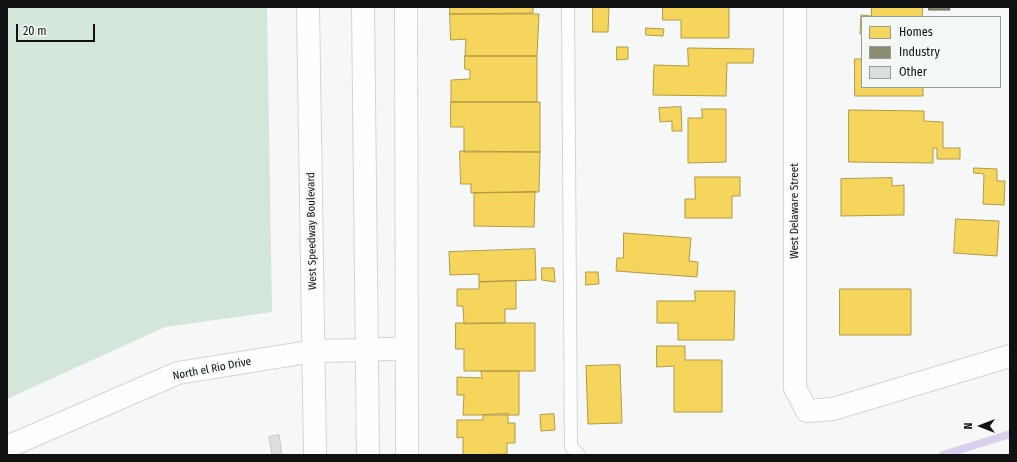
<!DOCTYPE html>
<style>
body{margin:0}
#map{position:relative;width:1017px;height:462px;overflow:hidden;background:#f5f8f6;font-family:"Fira Sans Condensed",sans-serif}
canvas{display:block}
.frame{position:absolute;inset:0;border:8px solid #101211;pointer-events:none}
.legend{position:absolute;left:861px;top:16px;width:140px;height:72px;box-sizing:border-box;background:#f4f9f5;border:1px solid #999d9a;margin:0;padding:5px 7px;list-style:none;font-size:12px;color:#101211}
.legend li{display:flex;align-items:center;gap:8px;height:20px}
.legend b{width:20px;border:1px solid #999d9a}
.north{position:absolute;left:961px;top:406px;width:40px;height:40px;-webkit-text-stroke:3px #f4f9f5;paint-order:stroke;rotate:270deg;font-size:11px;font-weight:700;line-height:16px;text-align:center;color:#101211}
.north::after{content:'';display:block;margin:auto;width:14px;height:18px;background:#101211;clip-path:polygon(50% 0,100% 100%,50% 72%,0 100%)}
.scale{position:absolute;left:16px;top:24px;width:79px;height:18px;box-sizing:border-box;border:2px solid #101211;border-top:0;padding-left:5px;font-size:12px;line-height:14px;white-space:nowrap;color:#101211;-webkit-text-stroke:3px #f4f9f5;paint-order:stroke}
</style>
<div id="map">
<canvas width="1017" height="462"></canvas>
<div class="frame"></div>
<ul class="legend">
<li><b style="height:11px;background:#f6d55c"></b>Homes</li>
<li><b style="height:11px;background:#8c8c6e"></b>Industry</li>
<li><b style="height:11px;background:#dcdfdd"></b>Other</li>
</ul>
<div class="north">N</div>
<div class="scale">20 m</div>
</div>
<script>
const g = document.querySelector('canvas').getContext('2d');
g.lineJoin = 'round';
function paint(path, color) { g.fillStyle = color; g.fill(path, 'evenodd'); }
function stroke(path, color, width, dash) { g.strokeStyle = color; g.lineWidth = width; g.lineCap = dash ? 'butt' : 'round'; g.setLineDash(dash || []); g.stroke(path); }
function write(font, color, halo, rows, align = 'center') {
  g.font = font + ' "Fira Sans Condensed",sans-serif'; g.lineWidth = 4; g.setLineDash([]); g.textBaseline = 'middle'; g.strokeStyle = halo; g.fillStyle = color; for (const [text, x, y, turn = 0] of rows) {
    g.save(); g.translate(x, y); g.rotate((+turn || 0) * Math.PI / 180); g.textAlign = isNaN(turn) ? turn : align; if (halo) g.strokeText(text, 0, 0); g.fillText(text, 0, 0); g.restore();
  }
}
const green = new Path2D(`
 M7,7H267L272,312L165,327L7,399Z`);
const homes = new Path2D(`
 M450,7H533V13L450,14Z
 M593,7H609L608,32H593Z
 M663,7H729V38H681V20H663Z
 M872,7H923L922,17H862V34H860L861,15L871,16Z
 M450,14H539L537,56H465L466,39L451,40Z
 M646,28L664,29L663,36L646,35Z
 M617,47H628V59L617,60Z
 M688,48L754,49L753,63H727L726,96L653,95L654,65L688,66Z
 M465,56H537V102H451V80L470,79V70L465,69Z
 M855,59H862V87H923V96H855Z
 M451,102H540V152H464V127H451Z
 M681,107L682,131H672V121L660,122L659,108Z
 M702,109H726V162L688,163V118H702Z
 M849,110L924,111V121L943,122V148H960V159H937V148H933V163L849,162Z
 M460,151L540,152L539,192L471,193V184H461Z
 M974,168L997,169V181H1005L1004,205L983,204L984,174L974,173Z
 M695,177H740V196H732V218H685V199H695Z
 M892,178V186L904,185V215L841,216V179Z
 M535,192L534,227L474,226V193Z
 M956,219L999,221L997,256L954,253Z
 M624,233L691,238L689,261L698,262L697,277L616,271L617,258H623Z
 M535,249L536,280L479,282V274L450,275L449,252Z
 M542,268H554L555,282L542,280Z
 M586,272H598L599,284L586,285Z
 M516,281V309H505V323L464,324L463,306H457V289H479V282Z
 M840,289H911V335H840Z
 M695,291H735L734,340H678V323H657V301H695Z
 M456,323H535V371H464V349H456Z
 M657,346H685V360H722V412H674V366L657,367Z
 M620,365L622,423L588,424L586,366Z
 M481,371H519V415H463L464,395H457V377L482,378Z
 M508,414V423H515V443H507V454L463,455V437L457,438V420H483V415Z
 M554,414L555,430L541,431L540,415Z`);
const industry = new Path2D(`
 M929,7H949L950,10H929Z`);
const stream = new Path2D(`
 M943,455L1010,434`);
const building = new Path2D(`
 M279,435L282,455H272L269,437Z`);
const lane = new Path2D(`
 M568,7L571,447L579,455`);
const street = new Path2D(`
 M406,7L407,455
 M795,7V388L807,411L833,409L1010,356
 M367,350L407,348`);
const secondary = new Path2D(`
 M308,7L315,455
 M363,7L368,455
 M7,447L178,373L314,351L367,350`);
const streetNames = [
 ["West Delaware Street",795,211,-90],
 ["West Speedway Boulevard",312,231,-91],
 ["North el Rio Drive",212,369,-11]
];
paint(green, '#d3e6d9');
paint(homes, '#f6d55c');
stroke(homes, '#b19a46', 1);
paint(industry, '#8c8c6e');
stroke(industry, '#676752', 1);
stroke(stream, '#dacfec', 8);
paint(building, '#dcdfdd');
stroke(building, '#c5c7c6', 1);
stroke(lane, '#d2d5d3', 14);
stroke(street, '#d2d5d3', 24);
stroke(secondary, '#d2d5d3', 24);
stroke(lane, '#fefefe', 12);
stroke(street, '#fefefe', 22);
stroke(secondary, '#fefefe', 22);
write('11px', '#101211', '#f4f9f5', streetNames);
</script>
